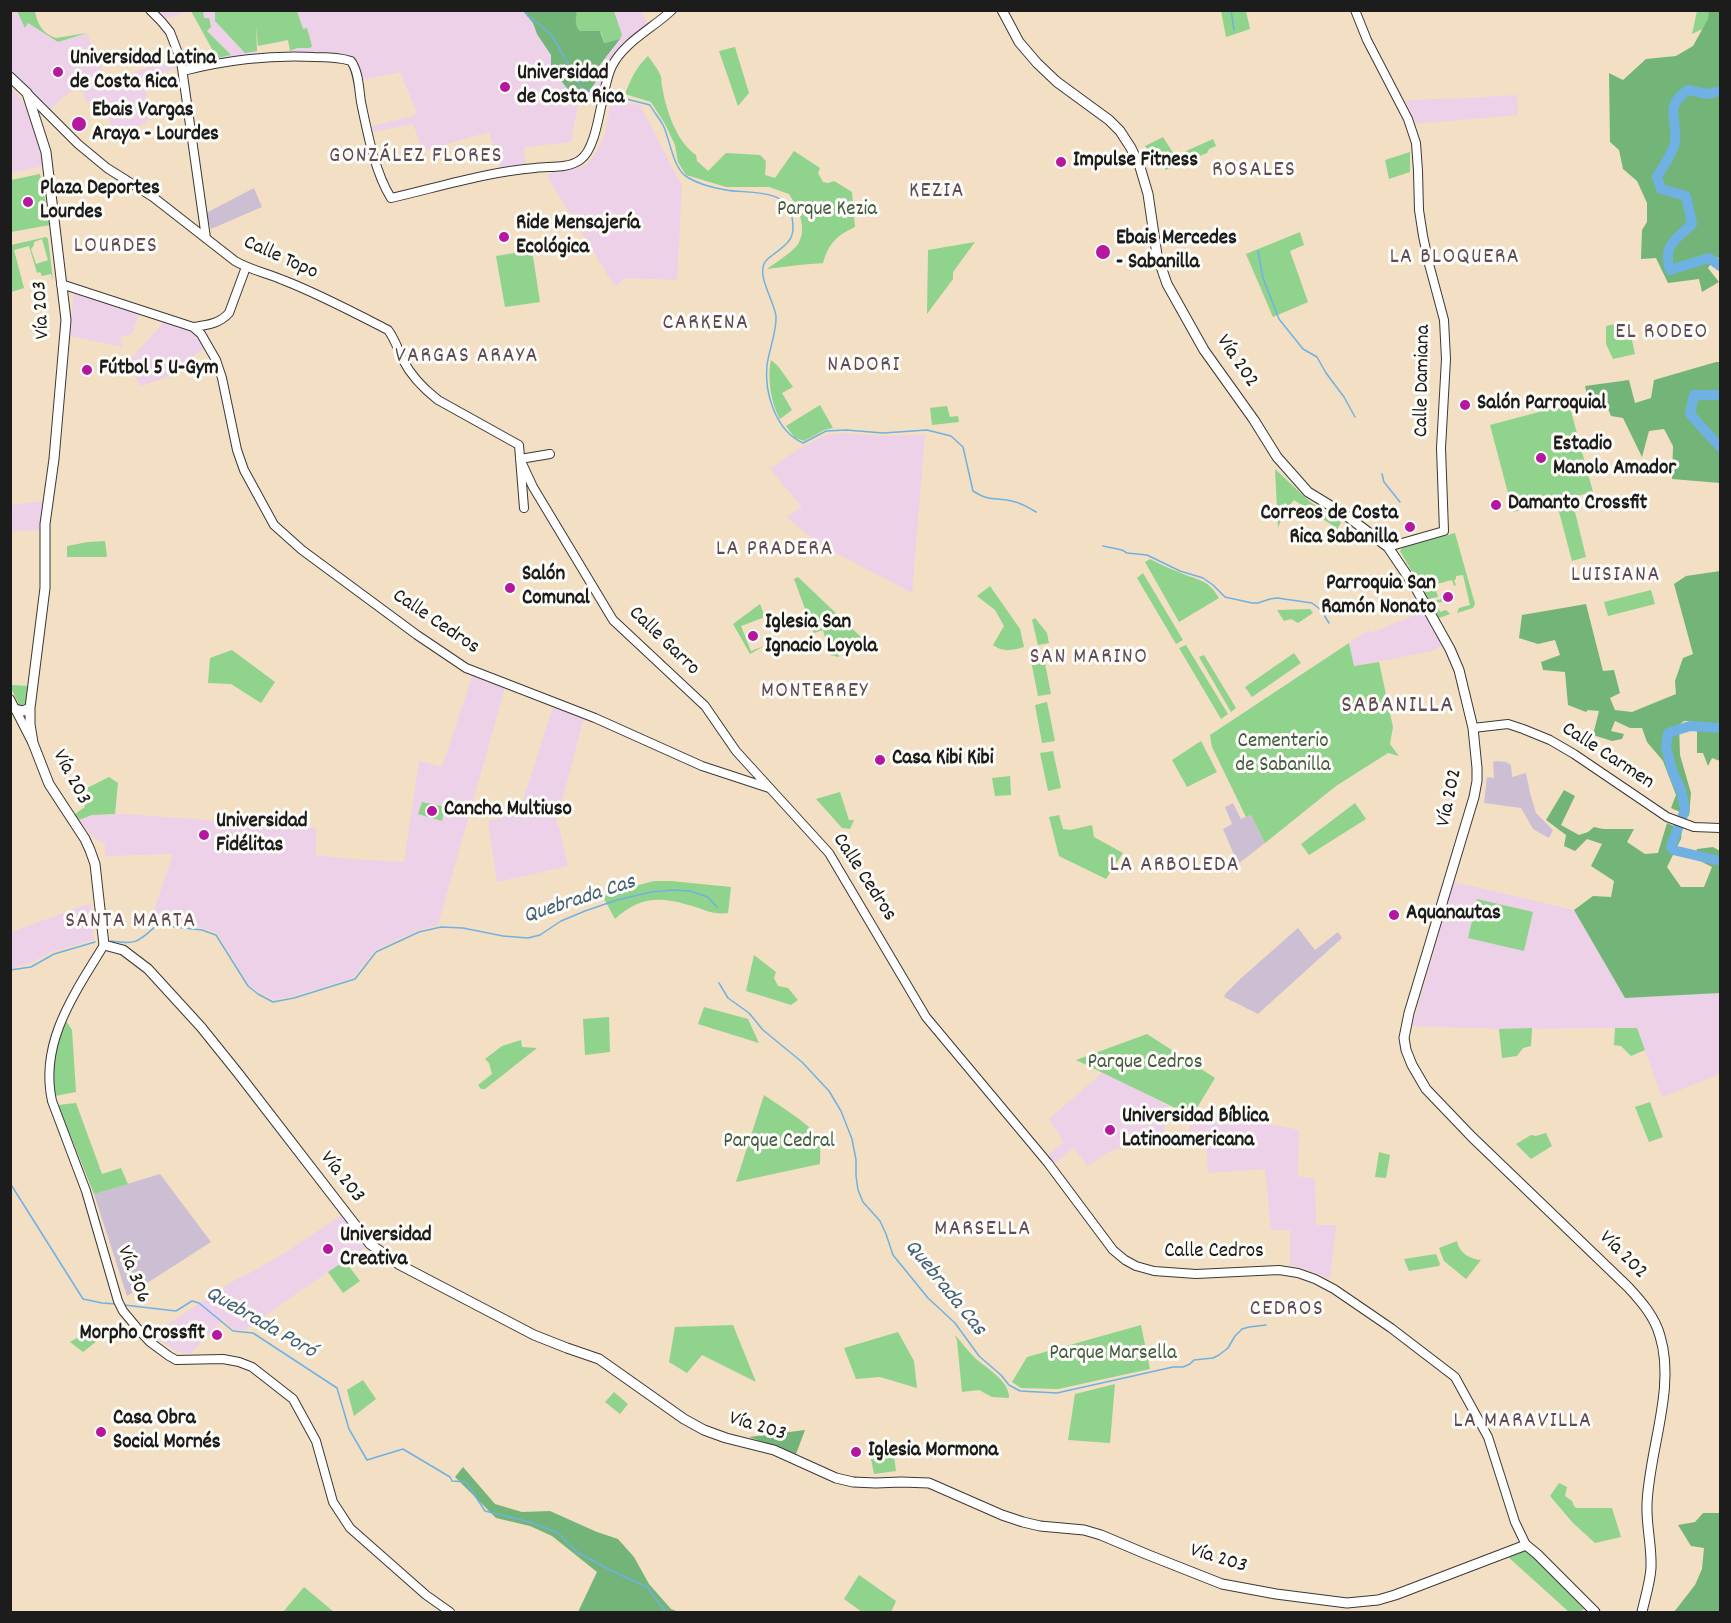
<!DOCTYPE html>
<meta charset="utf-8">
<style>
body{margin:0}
#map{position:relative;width:1731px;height:1623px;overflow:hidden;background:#f3dfc4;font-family:Dekko,sans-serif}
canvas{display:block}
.frame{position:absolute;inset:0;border:12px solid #1c1c1c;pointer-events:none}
</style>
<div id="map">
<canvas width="1731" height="1623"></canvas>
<div class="frame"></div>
</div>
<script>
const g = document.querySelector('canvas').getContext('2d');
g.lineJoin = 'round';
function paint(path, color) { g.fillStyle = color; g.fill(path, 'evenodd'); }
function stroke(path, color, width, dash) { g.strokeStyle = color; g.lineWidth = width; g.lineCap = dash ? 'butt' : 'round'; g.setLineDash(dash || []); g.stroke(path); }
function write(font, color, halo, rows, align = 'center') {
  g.font = font + ' Dekko,sans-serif'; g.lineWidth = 6; g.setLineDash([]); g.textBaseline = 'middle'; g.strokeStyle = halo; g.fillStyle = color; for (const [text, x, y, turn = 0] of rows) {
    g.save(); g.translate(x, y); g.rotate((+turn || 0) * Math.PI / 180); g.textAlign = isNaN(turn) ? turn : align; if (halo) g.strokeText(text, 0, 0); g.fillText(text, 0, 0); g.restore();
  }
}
const built = new Path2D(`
 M641,10L650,29L618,56L601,100L580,94L571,142L524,147L526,167L501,171L489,132L423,151L413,124L373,132L372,126L415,115L416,111L400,72L357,81L351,61L292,56L288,40L258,46L256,26L257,51L259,58L219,63L191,11L165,19L155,11Z
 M10,11H17L25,27L28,23L58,42L87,33L96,57L100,58L104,75L124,76L174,58L177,68L146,78L147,123L113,134L104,98L86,102L82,90L70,92L50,109L11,71Z
 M10,86L17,94L29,114L36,134L43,166L11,173Z
 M1517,95L1518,115L1416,124L1405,100L1469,98Z
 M611,102L640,105L682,186L677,280L625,278L615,287L548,178L549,173L585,166L594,156L605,134Z
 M74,289L140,311L132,334L119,337L123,347L70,336Z
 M165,321L183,326L193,332L205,347L166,378L140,386L128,362Z
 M845,433L878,436L925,435L912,593L821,545L786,517L802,507L770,469L797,450L826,435Z
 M46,501L42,530L11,531L10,505Z
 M1424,611L1442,646L1432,651L1354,666L1349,643L1369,630L1371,633Z
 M474,671L506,684L438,925L418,930L375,950L353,978L294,996L273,1000L258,991L249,985L243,975L217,933L203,928L150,922L173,854L105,856V843L95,839L79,820L92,815L126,814L314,828L316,829V855L350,859L404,862L419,761L442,767Z
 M553,707L584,717L556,824L559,826L568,866L497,882L488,821L519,813Z
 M1454,882L1574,910L1625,998L1720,993V1074L1662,1097L1637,1028L1499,1029L1412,1026Z
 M91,903L94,940L51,952L29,964L11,968V932Z
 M1103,1072L1169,1106L1161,1147H1139L1117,1149L1108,1152L1088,1166L1074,1148L1053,1164L1047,1156L1064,1142L1049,1119Z
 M1253,1114L1269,1124L1299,1130L1298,1176L1315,1179L1316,1225H1336L1330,1279L1305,1269L1290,1265V1230H1271L1265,1169L1208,1173L1205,1131L1189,1132L1192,1116Z
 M343,1214L368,1246L303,1289L245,1330L234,1329L223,1320L190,1354L178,1352L151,1335L238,1278L248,1274L288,1251Z`);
const industrial = new Path2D(`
 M254,188L262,207L211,229L206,213Z
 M1496,761L1506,762L1511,765L1512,777L1526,773L1530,793L1536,813L1553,830L1549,838L1533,829L1521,808L1484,803L1487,777L1494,778L1493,762Z
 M1233,803L1241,819L1251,815L1265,843L1238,864L1223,829L1232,824L1225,807Z
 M1298,928L1315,950L1338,932L1342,938L1258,1014L1224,997L1226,993L1239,980Z
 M160,1174L211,1242L127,1296L94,1194Z`);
const green = new Path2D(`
 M17,11H35C37,24 43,34 56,38L87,33L58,42L28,23L25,28Z
 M191,11H203L204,18H209L211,27L207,31L231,55L217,58Z
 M215,11H297L303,29L307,28L312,46L310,48H297L290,51L288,40L258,46L256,26L257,51L245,53L215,21Z
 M577,11H614L622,35L620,39L604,43L601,32L580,31C574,26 575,17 577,11Z
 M1221,11H1246L1250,29L1226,37Z
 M1697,11H1720L1715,23L1692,34Z
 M735,47L749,93L738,106L719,51Z
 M648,56C652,62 659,70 661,77C662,80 661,83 662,86C666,110 676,141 696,155L697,161L708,171L726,153L760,155L766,161L765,175L775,178L794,151L820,168L818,173L823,182L828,183L834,181L852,192L855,227C836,236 829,243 823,263L799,265L767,269C775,263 793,252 798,244C808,228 798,208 789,194L769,187H726L686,175L678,162L675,145L665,124L651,102L625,94C631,79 636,67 648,56Z
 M1163,137L1175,156L1213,139L1216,146L1209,149L1207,153L1166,170L1154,153L1151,155L1145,146Z
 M1410,152V172L1389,179L1385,160Z
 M40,174L50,225L11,232V180Z
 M1300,232L1304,245L1290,251L1308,302L1273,317L1246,254Z
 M46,237L48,239L53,280L51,274L42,276L40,272L37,273L29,246L14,250L24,288L11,292V245ZM42,239L48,260L36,264L31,249L34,245V242Z
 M975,242L953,272V279L927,314L928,250Z
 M532,250L540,302L505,307L496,256Z
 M1628,321L1635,354L1613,359L1606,344V326Z
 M771,360L778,366L793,387L782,393L792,410L780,419C771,404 767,376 771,360Z
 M1569,404L1593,492L1513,512L1490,425Z
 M820,405L833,428L824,430L804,441L795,438L786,426Z
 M947,406L950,417L958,416L959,422L932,425L930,408Z
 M1275,469L1309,501L1341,522L1337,530L1332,529V525L1294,500L1289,506L1285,503L1281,508L1285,511L1278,528Z
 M1573,504L1586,557L1572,561L1558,508Z
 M1455,533L1475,604L1473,608L1457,613L1459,608L1470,605L1463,575L1456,576V579L1454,580L1456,585L1454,586L1452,580L1437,584L1436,578L1427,581L1428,585L1425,589L1426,592L1436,590L1438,597L1432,598L1433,601L1442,599V602L1437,603L1440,612L1446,610L1450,614L1439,618L1400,551L1402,548Z
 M105,541L107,557H67V546L88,542Z
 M1150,559C1160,564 1170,569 1181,573C1199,581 1208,579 1219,598L1179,622L1145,562Z
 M1143,573L1183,640L1176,644L1137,578Z
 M798,577L862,638L837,649L839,657L830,655L823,630L814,633L794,579Z
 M990,586L1020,629L1024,647C1012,650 1004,653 993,645L1004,626L995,610L977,596Z
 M1651,590L1655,604L1608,616L1604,602Z
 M760,604L765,617L741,626L751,651L764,646L750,654L733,624Z
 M1310,609L1313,613L1298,623L1291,619L1284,621L1277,610Z
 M1035,618L1047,633L1049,643L1038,645L1032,620Z
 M1349,643L1354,666L1379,662L1393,727L1390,744L1399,756L1388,753L1336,786L1265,843L1251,815L1246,817L1212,747L1210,735Z
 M1186,645L1228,714L1221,719L1179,648Z
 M232,650L275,682L261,703L231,684L208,683L210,658Z
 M1043,653L1051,694L1038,696L1030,656Z
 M1294,653L1301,663L1252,697L1245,687Z
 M1204,655L1236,708L1231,712L1199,657Z
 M11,685L31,686L27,709H21L11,688Z
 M1047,702L1055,741L1042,743L1035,705Z
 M1201,741L1217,772L1187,787L1172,760Z
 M1053,751L1061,788L1048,791L1040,753Z
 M1010,776L1011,795L995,796L992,778Z
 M109,777L118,783L115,814L92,815L79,820L75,814L85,807L79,792Z
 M840,792L849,820H854L850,829L842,828L816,799Z
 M422,802L445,807L442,821L418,814Z
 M1355,803L1366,819L1309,855L1301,844Z
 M1059,815L1063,829L1070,830L1092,825L1094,837L1123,853L1106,879L1059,856L1049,817Z
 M654,881H671L731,887L728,913C713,915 706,910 692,906C661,896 639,896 615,919L602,895Z
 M1477,899L1533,912L1524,951L1468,938Z
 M754,955L776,972L774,978L778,986L788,988L798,1000L791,1005L746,991Z
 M704,1007L748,1019L759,1043L698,1024Z
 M609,1017L610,1052L585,1055L583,1019Z
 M65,1019L72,1030L76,1092L55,1096L53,1091V1062Z
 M1532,1028L1531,1046L1523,1048L1517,1056L1502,1058L1499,1029Z
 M1615,1028H1637L1645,1050L1631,1056L1621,1046L1614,1045Z
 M1147,1034L1215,1078L1192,1116L1076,1060Z
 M521,1040L522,1047L537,1048L485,1089H481L478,1085L492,1074L489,1063L485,1059L502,1046Z
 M764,1095C778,1105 814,1126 819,1140C821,1148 820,1156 820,1164L736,1182Z
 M1650,1102L1663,1137L1649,1142L1635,1107Z
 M76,1103L102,1174L121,1168L128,1184L94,1194L58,1105Z
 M1546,1133L1552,1146L1531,1159L1516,1144L1531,1135L1536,1136Z
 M1379,1152L1390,1155L1386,1178L1375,1177Z
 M1457,1241C1459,1253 1470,1259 1481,1260L1466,1279L1444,1261L1439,1248Z
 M1436,1254L1440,1264L1439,1266L1409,1271L1404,1259Z
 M345,1261L360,1281L343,1293L328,1272Z
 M733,1325L756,1382L702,1355L687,1373L669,1362L675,1327Z
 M1141,1325L1150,1369L1058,1389L1021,1388L1012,1382L1027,1357Z
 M898,1332L914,1361L917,1388L880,1377L856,1379L844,1348Z
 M84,1334L97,1341L83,1352L70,1342Z
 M955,1335C962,1343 968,1351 975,1358C987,1369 1009,1380 1009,1398L992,1397L979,1390L962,1392L957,1341Z
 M363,1380L376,1399L354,1416L347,1390Z
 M1115,1384L1110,1443L1068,1440L1075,1394Z
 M614,1392L628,1404L620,1414L605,1402Z
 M894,1456L896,1471L874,1474L871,1459Z
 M1559,1483L1567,1487L1565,1496L1572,1501L1574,1506L1576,1508H1612L1621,1537L1595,1543L1573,1523L1550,1496Z
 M1524,1549L1529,1551L1584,1609L1580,1612H1569L1507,1556Z
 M859,1575L896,1601L891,1612H862L844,1599Z
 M304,1587L334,1612H283Z`);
const forest = new Path2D(`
 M523,11H577C576,17 574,26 580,31H600L604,43L620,39L599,66L596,74L595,83L586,95L580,94L579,100C566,91 565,81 553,75L551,67V55L537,34L533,23Z
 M1709,11H1720V259L1716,257L1708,268L1719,282L1702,292L1699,279L1668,283L1656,258L1641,259L1642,230L1647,222V203L1637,181L1623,169L1619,150L1610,142L1609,73L1623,80L1646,59L1676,56L1693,46L1708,19Z
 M1716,362H1720V483L1672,479L1673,446L1664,429L1649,431L1642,457L1623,418L1611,416L1604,399L1588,400L1585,386L1629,380L1635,403L1651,398L1654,380Z
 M1720,571V761L1712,758L1708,766L1703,753H1697V731L1693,721H1684L1679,725L1680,755L1691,793L1689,816L1671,808L1676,795L1663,761L1647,742L1642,728H1630L1615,721L1611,731L1624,734L1622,739L1612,741L1593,735L1599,711L1588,710L1586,712L1568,705L1565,672L1543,670L1541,662L1560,655L1555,640L1538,644L1519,638L1522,615L1586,604L1603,671L1614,670L1620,693L1610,698L1615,710L1632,712L1676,694L1675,681L1683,658L1693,654L1674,584L1686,576Z
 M1564,790L1575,796L1561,825L1579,835L1588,832L1594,827L1603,829H1634L1627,842L1645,854L1658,853L1667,823L1682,829L1681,839L1667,867L1681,887H1704L1712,867L1694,858L1697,849L1713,847L1720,851V993L1625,998L1574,910L1593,896L1611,897L1614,881L1591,866L1602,844L1587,839L1575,851L1564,846L1566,835L1546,820Z
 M805,1430L796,1454L749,1437Z
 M463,1467L495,1504L522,1512L550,1511L597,1532L618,1539L634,1557L649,1584L671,1609L679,1612H578L597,1572L552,1536L530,1526L496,1518L455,1477Z
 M1703,1513H1720V1612H1674L1695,1585L1702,1569L1704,1548L1691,1546L1678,1525L1695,1522Z`);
const stream = new Path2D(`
 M526,10L528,16L551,34L583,90L598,93
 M1231,10L1234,30
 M611,95L650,105C654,112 659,118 663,125C670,139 673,169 687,177C698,184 714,188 726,190C747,194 786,187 792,217C796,238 789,243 774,254C770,257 766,259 764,264C758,278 774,301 776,316C777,331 769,350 767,365C764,393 776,431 803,443L826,431L846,430L883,433L927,430L951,436L963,447L973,491C990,502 994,497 1012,501C1021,503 1028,507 1036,512
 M1258,251L1263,278L1279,319L1303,349L1317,357L1326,373L1344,397L1355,417
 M1382,474L1384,482L1400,502
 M1103,546L1122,550L1127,553L1147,555L1180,571L1203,578L1213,585L1225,597L1252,603H1258L1270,599L1277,598L1312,603L1321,610L1329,623
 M111,941C137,945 138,942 157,925L202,930L216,935L248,986L258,994L273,1002L294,998L355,979L376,952L419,932L441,927L463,928L503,936L528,938L540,935L561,921L585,911L617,900L651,892L672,890L690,891L708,897L717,907
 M10,970L31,967L54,954L95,942
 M719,983L728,998L749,1013L763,1030L802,1062L829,1091L841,1111L852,1139L856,1160V1176L858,1190L863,1202L880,1221L886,1234L893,1255L928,1298L955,1323L979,1356L1001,1375L1009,1385L1020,1391L1057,1393L1124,1378L1173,1367H1183L1190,1364L1194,1360L1213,1358L1219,1355L1228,1348L1235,1336L1242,1329L1249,1327L1266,1325
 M10,1183L83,1299L102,1303L116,1304
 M124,1305L176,1311L192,1301L199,1303L233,1331L253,1333L337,1388L349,1429L367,1460L403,1449L450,1477L452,1481L466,1482L485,1511L530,1522L558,1533L577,1552L612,1571L647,1587L666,1612`);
const river = new Path2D(`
 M1720,91L1708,94L1688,90C1663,107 1678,119 1675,142C1674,151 1662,168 1657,177L1661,189L1686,196L1692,224C1676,239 1662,246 1670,270L1709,258L1720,266
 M1720,395H1694L1690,414L1720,447
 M1720,728L1690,726L1668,733L1666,747L1673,773L1681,790L1685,810L1671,846L1673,850L1720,861`);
const tertiary = new Path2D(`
 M150,10L161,21L170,32L181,61L206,238
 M1355,10L1367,40L1408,119L1416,143L1418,171L1419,210L1423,236L1429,264L1444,320L1446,359L1441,448L1444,531L1388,547
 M183,71C228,60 267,55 314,57C326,57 339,57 351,61C359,72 359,90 361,102C367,131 375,173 391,198C439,187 486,172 535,168C549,166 567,169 580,160C600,146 600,90 612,66C624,42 652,29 672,10
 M27,93L78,144L107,168L153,197L235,261C250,270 267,273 283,280C319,294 353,312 388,330C395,339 398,350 403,360C411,376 424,389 438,400L519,445L524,508
 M61,284L193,327L201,334L216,360L222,378L237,450L244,470L274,525L302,550L417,635L466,668L595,718L702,766L769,788
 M193,327C207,325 219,324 229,313L246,267
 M520,459L533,487L613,620L705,706L736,751L829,853L926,1017L1048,1163L1113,1250L1125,1260L1136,1266L1154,1271L1196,1274L1279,1270L1298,1273L1315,1279L1334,1289L1391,1328L1455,1377L1488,1437L1515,1522L1526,1545
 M520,459L550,454
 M10,699L32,742
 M1473,728L1508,724L1523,729L1550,740L1574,754L1667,817L1694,827L1720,828
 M104,945C75,993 39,1042 52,1101L86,1191L118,1301L123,1311L138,1329L150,1342L169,1356L176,1360L223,1359L239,1362L252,1367L293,1399L316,1441L333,1502L350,1528L426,1595L450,1612`);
const secondary = new Path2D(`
 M1002,10L1019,42L1037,63L1057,82L1109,120L1120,131L1131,148L1140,167L1148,194L1157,255L1167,284L1204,350L1254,420L1277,457L1308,492L1344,514L1388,547L1417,590L1450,649L1459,670L1473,728L1477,768V781L1474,797L1409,1013L1404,1038L1406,1050L1412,1065L1426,1089L1472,1137L1628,1287C1641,1301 1655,1317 1660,1336C1676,1388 1649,1450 1647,1504C1646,1525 1652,1546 1651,1568C1650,1583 1645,1598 1642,1612
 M10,77L27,93L46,152L66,320L54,459L45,524V588L30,708V724L33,743L49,784L85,839L90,850L95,864L104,945L123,950L148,969L201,1027L238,1073L370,1244L400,1265L534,1335L567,1348L599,1359L684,1419L704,1430L726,1438L774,1450L836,1478L853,1482L876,1483L901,1482L929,1483L1002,1515L1023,1522L1040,1526L1084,1530L1101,1535L1146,1554L1222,1584L1276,1594L1347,1603L1378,1600L1395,1595L1526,1545L1537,1554L1595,1612
 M15,709L23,711L30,708`);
const markers = [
 [58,72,6,"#b5179e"],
 [505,87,6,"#b5179e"],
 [79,124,8,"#b5179e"],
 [1061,162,6,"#b5179e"],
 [28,202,6,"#b5179e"],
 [504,237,6,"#b5179e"],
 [1103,252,8,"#b5179e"],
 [87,370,6,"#b5179e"],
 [1465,405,6,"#b5179e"],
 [1541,458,6,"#b5179e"],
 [1496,505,6,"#b5179e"],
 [1410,527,6,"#b5179e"],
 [510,588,6,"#b5179e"],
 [1448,597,6,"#b5179e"],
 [753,636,6,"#b5179e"],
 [880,760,6,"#b5179e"],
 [432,811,6,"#b5179e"],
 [204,835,6,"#b5179e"],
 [1394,915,6,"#b5179e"],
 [1110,1130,6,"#b5179e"],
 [328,1249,6,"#b5179e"],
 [217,1335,6,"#b5179e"],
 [101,1432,6,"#b5179e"],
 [856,1452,6,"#b5179e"]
];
const poiNames = [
 ["Universidad Latina",70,60],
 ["de Costa Rica",70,84],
 ["Universidad",517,75],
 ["de Costa Rica",517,99],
 ["Ebais Vargas",92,112],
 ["Araya - Lourdes",92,136],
 ["Impulse Fitness",1073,162],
 ["Plaza Deportes",40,190],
 ["Lourdes",40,214],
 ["Ride Mensajería",516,225],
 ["Ecológica",516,249],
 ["Ebais Mercedes",1116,240],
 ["- Sabanilla",1116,264],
 ["Fútbol 5 U-Gym",99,370],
 ["Salón Parroquial",1477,405],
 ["Estadio",1553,446],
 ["Manolo Amador",1553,470],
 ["Damanto Crossfit",1508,505],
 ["Correos de Costa",1398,515,"right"],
 ["Rica Sabanilla",1398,539,"right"],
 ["Salón",522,576],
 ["Comunal",522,600],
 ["Parroquia San",1436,585,"right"],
 ["Ramón Nonato",1436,609,"right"],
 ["Iglesia San",765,624],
 ["Ignacio Loyola",765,648],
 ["Casa Kibi Kibi",892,760],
 ["Cancha Multiuso",444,811],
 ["Universidad",216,823],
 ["Fidélitas",216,847],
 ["Aquanautas",1406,915],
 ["Universidad Bíblica",1122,1118],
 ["Latinoamericana",1122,1142],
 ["Universidad",340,1237],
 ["Creativa",340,1261],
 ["Morpho Crossfit",205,1335,"right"],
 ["Casa Obra",113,1420],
 ["Social Mornés",113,1444],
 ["Iglesia Mormona",868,1452]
];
const parkNames = [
 ["Parque Kezia",827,211],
 ["Cementerio",1283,743],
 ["de Sabanilla",1283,767],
 ["Parque Cedros",1145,1064],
 ["Parque Cedral",779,1143],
 ["Parque Marsella",1113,1355]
];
const streetNames = [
 ["Calle Topo",280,259,24],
 ["Vía 203",43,310,-93],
 ["Vía 202",1236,362,56],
 ["Calle Damiana",1424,381,-89],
 ["Calle Cedros",435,623,34],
 ["Calle Garro",663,642,44],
 ["Calle Carmen",1607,757,33],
 ["Vía 203",70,778,62],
 ["Vía 202",1451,798,-78],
 ["Calle Cedros",863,878,57],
 ["Vía 203",341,1178,52],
 ["Calle Cedros",1214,1253],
 ["Vía 202",1622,1256,45],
 ["Vía 306",132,1275,69],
 ["Vía 203",757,1428,17],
 ["Vía 203",1218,1560,17]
];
const neighbourhoodNames = [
 ["GONZÁLEZ FLORES",416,158],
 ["ROSALES",1254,172],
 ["KEZIA",937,193],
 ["LOURDES",116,248],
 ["LA BLOQUERA",1455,259],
 ["CARKENA",706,325],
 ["EL RODEO",1662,334],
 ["VARGAS ARAYA",467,358],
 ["NADORI",864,367],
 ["LA PRADERA",775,551],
 ["LUISIANA",1616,577],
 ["SAN MARINO",1089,659],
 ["MONTERREY",815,693],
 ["LA ARBOLEDA",1175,867],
 ["SANTA MARTA",131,923],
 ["MARSELLA",983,1231],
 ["CEDROS",1287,1311],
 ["LA MARAVILLA",1523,1423]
];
const waterNames = [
 ["Quebrada Cas",580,901,-18],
 ["Quebrada Cas",944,1289,51],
 ["Quebrada Poró",260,1324,30]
];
const quarterNames = [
 ["SABANILLA",1398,708]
];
paint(built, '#edd1e9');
paint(industrial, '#ccbfd4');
paint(green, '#8fd38c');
paint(forest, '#73b578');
stroke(stream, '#6fb1e3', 1.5);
stroke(river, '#6fb1e3', 10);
stroke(tertiary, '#3c3935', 10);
stroke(secondary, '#3c3935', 11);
stroke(tertiary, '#fff', 8);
stroke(secondary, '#fff', 9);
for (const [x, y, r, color] of markers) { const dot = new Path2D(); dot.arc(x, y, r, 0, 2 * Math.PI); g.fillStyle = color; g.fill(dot); stroke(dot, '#fdfcf7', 2); }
write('bold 21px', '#1c1c1c', '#fdfcf7', poiNames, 'left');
write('21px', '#445c43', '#fdfcf7', parkNames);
write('21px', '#1c1c1c', '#fdfcf7', streetNames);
g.letterSpacing = '1.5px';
write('22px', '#5f4a57', '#fdfcf7', neighbourhoodNames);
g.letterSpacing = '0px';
write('italic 22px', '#415f76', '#fdfcf7', waterNames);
g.letterSpacing = '1.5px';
write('24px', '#5f4a57', '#fdfcf7', quarterNames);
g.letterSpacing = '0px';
</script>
